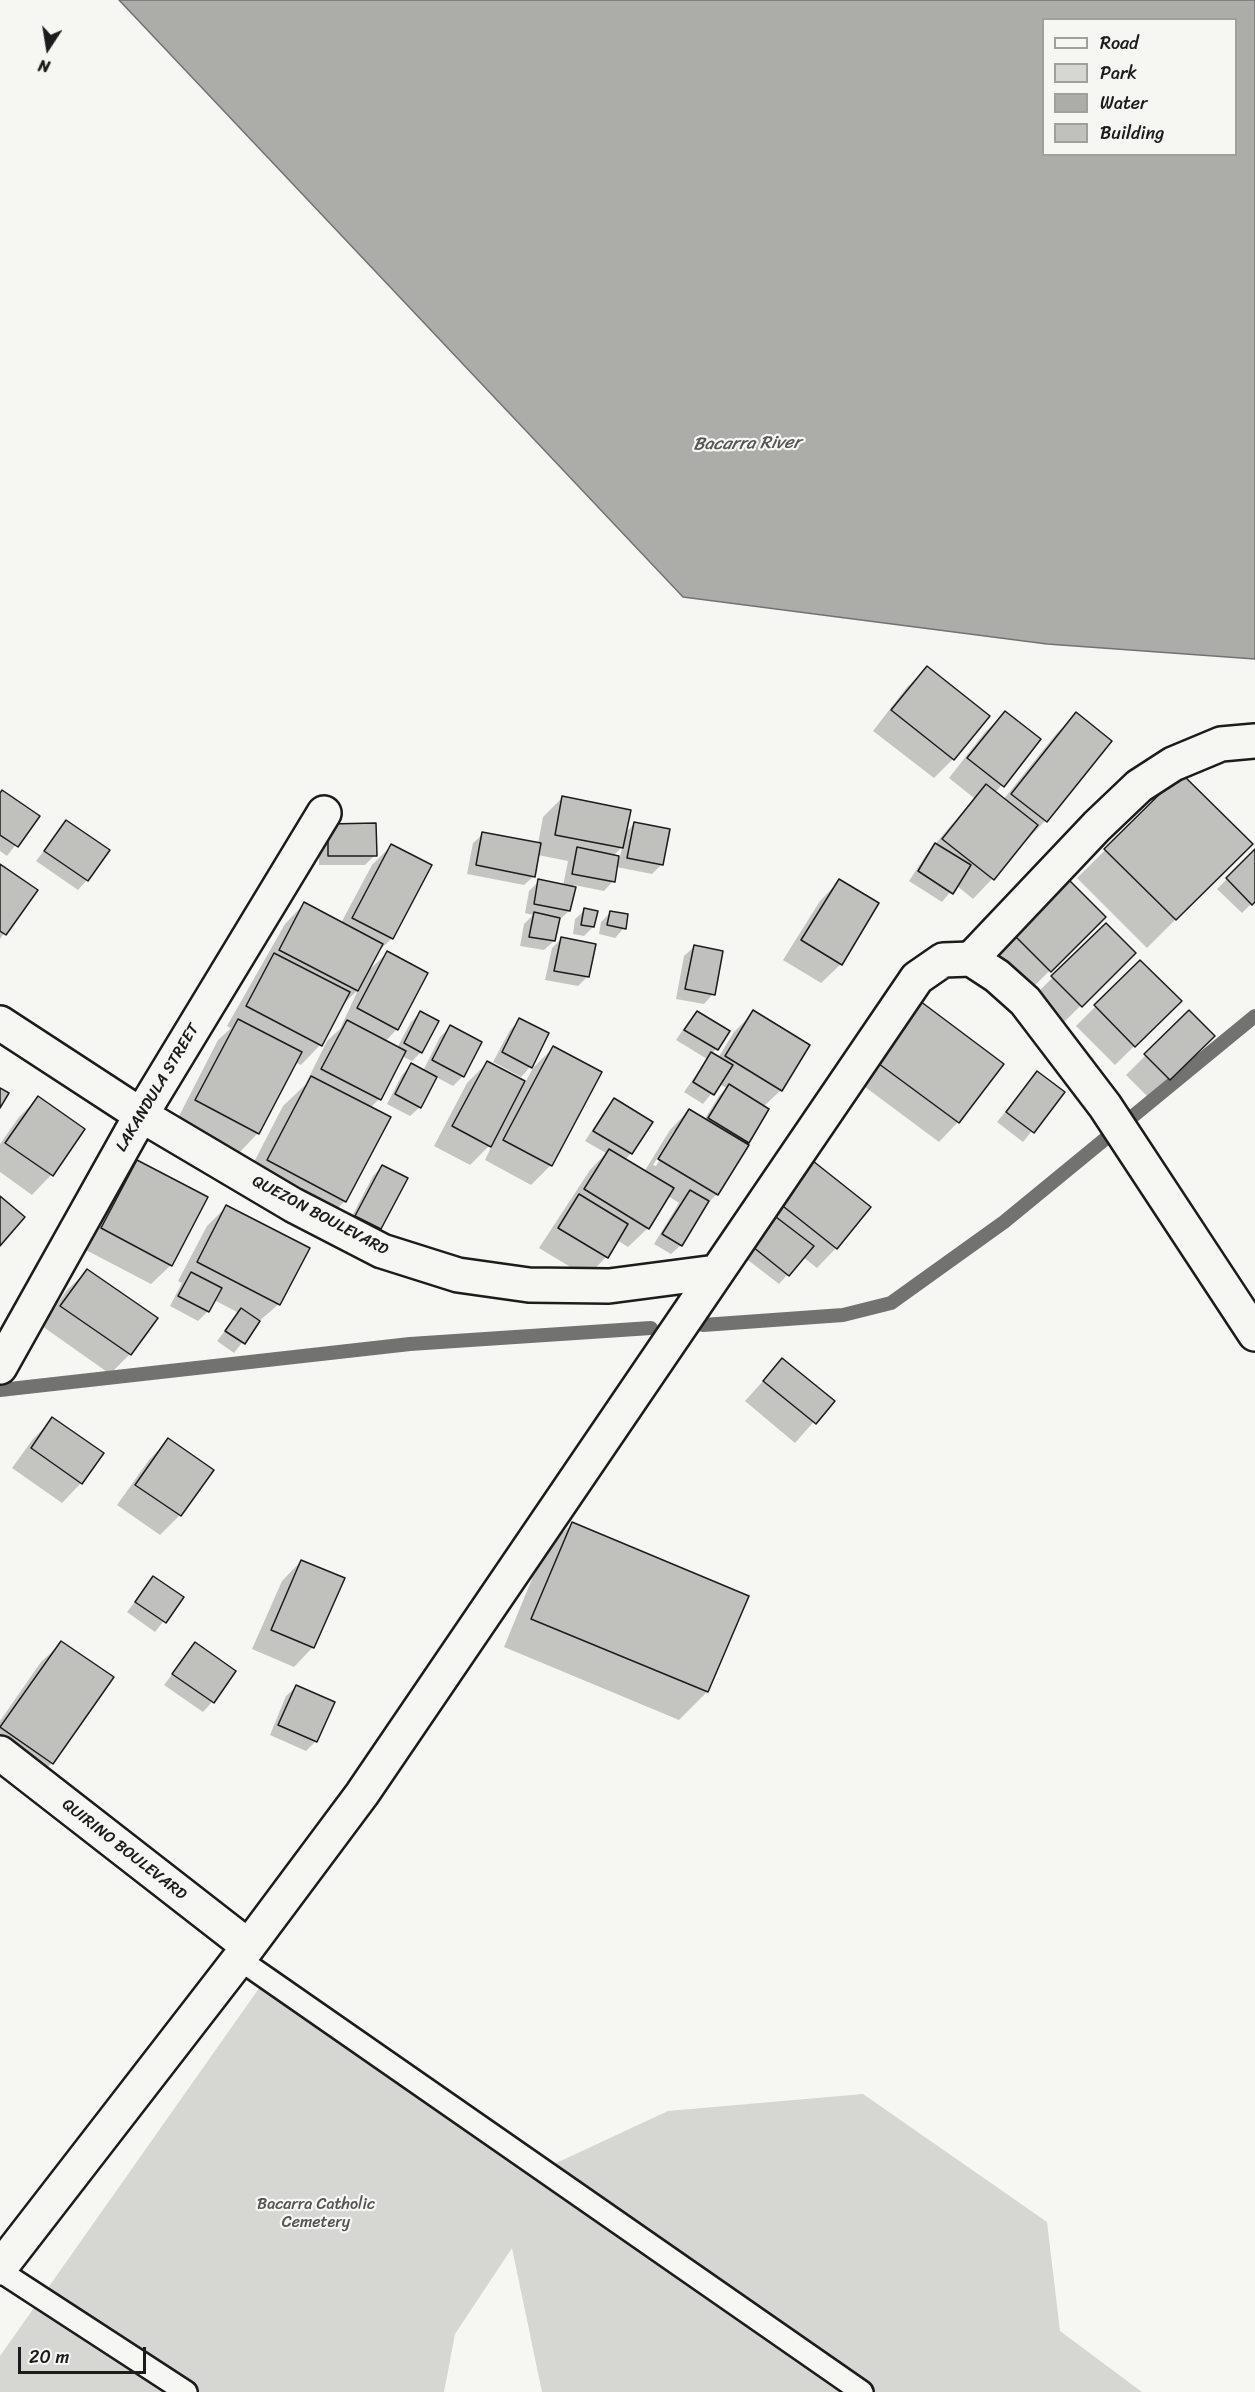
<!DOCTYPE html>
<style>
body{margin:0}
#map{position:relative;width:1255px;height:2392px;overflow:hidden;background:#f6f6f2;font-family:Sriracha,sans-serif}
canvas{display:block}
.legend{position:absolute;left:1042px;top:18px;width:195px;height:138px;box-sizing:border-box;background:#f6f6f2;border:2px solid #9f9f9c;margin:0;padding:8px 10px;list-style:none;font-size:18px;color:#1c1c1c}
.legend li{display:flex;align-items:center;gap:12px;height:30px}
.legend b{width:30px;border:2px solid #9f9f9c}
.north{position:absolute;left:18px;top:18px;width:60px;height:60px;-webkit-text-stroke:4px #f6f6f2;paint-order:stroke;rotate:192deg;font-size:16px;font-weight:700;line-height:24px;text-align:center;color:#1c1c1c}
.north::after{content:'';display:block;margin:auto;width:21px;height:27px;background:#1c1c1c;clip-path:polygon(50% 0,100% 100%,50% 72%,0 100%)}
.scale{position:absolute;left:18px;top:2347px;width:128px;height:27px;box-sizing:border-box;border:3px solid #1c1c1c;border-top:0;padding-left:8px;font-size:18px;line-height:21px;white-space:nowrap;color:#1c1c1c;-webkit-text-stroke:4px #f6f6f2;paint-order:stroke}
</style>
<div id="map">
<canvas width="1255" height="2392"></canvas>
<ul class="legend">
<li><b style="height:8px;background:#f6f6f2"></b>Road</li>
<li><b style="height:16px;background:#d6d6d2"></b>Park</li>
<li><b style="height:16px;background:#acaca9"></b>Water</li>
<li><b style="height:16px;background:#c0c0bd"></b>Building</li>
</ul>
<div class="north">N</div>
<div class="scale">20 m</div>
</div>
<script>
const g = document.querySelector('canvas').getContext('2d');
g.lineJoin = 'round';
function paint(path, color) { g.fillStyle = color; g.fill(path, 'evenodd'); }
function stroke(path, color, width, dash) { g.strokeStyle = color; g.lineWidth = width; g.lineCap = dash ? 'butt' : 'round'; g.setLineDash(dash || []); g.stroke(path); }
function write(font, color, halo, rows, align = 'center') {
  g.font = font + ' Sriracha,sans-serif'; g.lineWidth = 4.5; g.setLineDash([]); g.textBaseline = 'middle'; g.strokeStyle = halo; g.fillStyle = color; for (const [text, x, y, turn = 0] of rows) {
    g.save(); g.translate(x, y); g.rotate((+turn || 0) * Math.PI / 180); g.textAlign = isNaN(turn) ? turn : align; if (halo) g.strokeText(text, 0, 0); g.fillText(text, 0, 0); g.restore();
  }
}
const green = new Path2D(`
 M274,1967L552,2165L668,2111L863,2094L1047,2222L1060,2331L1142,2392H542L512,2248L455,2334L444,2392H0V2356Z`);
const water = new Path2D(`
 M119,0H1255V659L1047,644L683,597ZM1044,20H1236V154H1044Z`);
const shadow = new Path2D(`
 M927,668L953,759L934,778L873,731L907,687Z
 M1005,713L1039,740L995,793L1003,800L1056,734L1076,714L1109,741L1045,821L1026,841L1024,839L992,879L973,899L956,885L942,902L909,881L926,855L974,798L949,778L985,732Z
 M1181,775L1251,844L1147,948L1077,878Z
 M0,794L38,816L7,856L0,851Z
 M563,797L624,834L635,823L662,864L652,874L616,867L613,881L604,891L574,885L569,911L559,920L554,941L544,950L520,946L524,924L533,915L525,913L529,891L539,881L563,886L568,861L538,855L534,876L524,885L467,874L473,843L483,834L538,844L543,817ZM622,847L620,857L613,856Z
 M66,822L87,880L78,890L36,861Z
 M328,825L375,855L365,865H319V835Z
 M391,846L430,865L391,939L376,954L366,973L387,953L397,1029L385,1042L397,1048L411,1022L420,1013L421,1052L412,1061L402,1056L379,1099L370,1108L345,1201L317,1229L240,1189L283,1106L305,1085L327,1041L340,1029L358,990L340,1007L320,1045L301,1065L295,1062L258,1133L239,1153L177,1120L218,1040L231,1028L227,1026L285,924L304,904L341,923L372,865Z
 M1255,851V900L1242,913L1217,889Z
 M0,866L35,890L0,939Z
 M1067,880L1104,917L1030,990L993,953Z
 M839,881L841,964L821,983L783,960L820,901Z
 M585,910L593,927L584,936L573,934L575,919Z
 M611,912L624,928L615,938L599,934L601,922Z
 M1106,925L1134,953L1061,1025L1033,997Z
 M561,939L594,945L587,977L578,986L545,980L552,948Z
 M694,947L713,994L704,1004L676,999L684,956Z
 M1140,962L1180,1001L1115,1065L1076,1026Z
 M697,1012L728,1032L712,1054L718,1058L734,1032L754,1012L781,1090L763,1107L745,1144L747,1146L716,1195L704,1207L681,1245L671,1254L654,1244L679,1203L668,1196L648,1228L628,1247L617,1240L606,1257L587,1277L539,1248L590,1170L606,1153L585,1141L605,1110L614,1100L631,1153L625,1160L644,1172L670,1130L689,1110L704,1120L719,1096L727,1088L719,1084L703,1104L684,1092L707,1059L676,1040L688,1022ZM674,1131H677L656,1166L653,1165Z
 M1189,1012L1213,1036L1149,1098L1126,1075Z
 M520,1020L530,1067L521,1077L493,1062L510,1030Z
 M901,1022L1002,1065L958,1122L939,1142L857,1081Z
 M450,1027L480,1043L463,1076L453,1086L436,1077L420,1107L410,1116L387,1104L402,1075L411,1065L423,1071L440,1037Z
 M553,1048L551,1165L531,1185L485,1160L494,1141L470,1165L434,1146L467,1083L487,1063L525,1083L533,1068Z
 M1037,1072L1063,1092L1023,1142L997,1122Z
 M38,1098L83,1129L51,1175L32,1195L0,1172V1144L19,1117Z
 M137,1162L171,1265L151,1284L82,1248L117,1181Z
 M382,1166L380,1228L371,1238L347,1226L373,1176Z
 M794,1182L836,1248L817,1268L803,1257L779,1284L744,1257L767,1228L761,1223Z
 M226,1207L279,1304L258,1322L234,1353L217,1341L239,1313L214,1300L208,1311L198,1321L170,1306L182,1283L178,1281L207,1226Z
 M87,1271L156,1318L130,1354L110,1374L42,1326L67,1290Z
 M782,1360L832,1401L795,1443L745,1401Z
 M53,1419L81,1483L62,1503L12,1468L33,1439Z
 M168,1440L180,1515L160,1535L117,1505L149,1460Z
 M572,1524L707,1692L679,1720L504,1647L543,1552Z
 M301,1561L313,1647L294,1667L252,1649L282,1581Z
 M153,1578L182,1598L155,1632L127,1612Z
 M61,1643L52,1763L33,1782L0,1759V1721L41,1662Z
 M195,1644L234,1671L212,1702L203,1712L164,1685Z
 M296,1687L316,1741L306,1751L270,1735L286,1696Z`);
const stream = new Path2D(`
 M703,1325L843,1315L891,1303L1004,1222L1255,1016
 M0,1390L410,1344L651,1328`);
const building = new Path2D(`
 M927,666L990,716L954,760L891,710Z
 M1005,711L1041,739L1004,787L967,758Z
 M1076,712L1112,741L1047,822L1011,794Z
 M1181,773L1253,844L1176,920L1104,849Z
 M986,784L1038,825L994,880L942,839Z
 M2,790L40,816L18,847L0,835V793Z
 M562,796L631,810L623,848L555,835Z
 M66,820L110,850L88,881L44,851Z
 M634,822L670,829L663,865L627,858Z
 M376,823L377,856H328V824Z
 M482,832L541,843L535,877L476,865Z
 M935,843L971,865L953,894L918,871Z
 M391,844L432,865L393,939L352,918Z
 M577,847L619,856L615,882L572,874Z
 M1255,849V902L1252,905L1226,878Z
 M0,864L38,890L6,935L0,931Z
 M1067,878L1106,917L1051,972L1011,932Z
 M538,879L576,887L570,911L534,904Z
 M839,879L879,903L842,965L801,940Z
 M304,902L383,944L358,991L279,950Z
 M584,908L598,911L594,927L581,925Z
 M610,911L628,914L626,929L607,925Z
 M534,912L560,918L555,941L529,937Z
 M1106,923L1136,953L1082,1007L1051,976Z
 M561,937L596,944L589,977L554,971Z
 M694,945L723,951L715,995L685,989Z
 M387,951L428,973L398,1030L357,1008Z
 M274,953L350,992L322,1046L246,1006Z
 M1140,960L1182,1001L1135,1047L1094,1005Z
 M920,1001L1004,1064L959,1123L875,1061Z
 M753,1010L810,1045L782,1091L725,1056Z
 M1189,1010L1215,1036L1170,1080L1144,1054Z
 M420,1011L439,1021L422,1053L404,1043Z
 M697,1011L730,1031L718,1050L684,1030Z
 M519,1018L549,1033L532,1068L502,1052Z
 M238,1019L302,1052L259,1134L195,1100Z
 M347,1020L406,1051L381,1100L321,1069Z
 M450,1025L482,1042L464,1077L432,1060Z
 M553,1046L602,1072L552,1166L503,1140Z
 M711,1052L733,1065L714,1095L693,1082Z
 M487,1061L525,1081L491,1147L452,1126Z
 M411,1063L437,1077L421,1108L395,1094Z
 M1037,1071L1065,1092L1034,1133L1006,1112Z
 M311,1076L391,1117L346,1202L267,1160Z
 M729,1084L769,1109L749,1143L708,1118Z
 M0,1088L9,1093L0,1108Z
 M38,1096L85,1129L53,1176L5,1143Z
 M614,1098L653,1122L632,1154L593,1131Z
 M689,1109L749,1145L718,1195L658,1159Z
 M609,1149L674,1188L649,1229L584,1189Z
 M137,1160L208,1197L172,1266L101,1228Z
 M813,1161L871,1207L837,1249L779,1203Z
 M382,1165L408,1178L381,1229L355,1216Z
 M690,1190L709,1201L682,1246L662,1234Z
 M579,1194L628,1224L608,1258L558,1228Z
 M0,1196L25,1217L0,1246Z
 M226,1205L310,1248L280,1305L197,1262Z
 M776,1217L814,1246L789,1276L753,1247Z
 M87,1269L158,1318L131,1355L60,1306Z
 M191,1272L222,1288L209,1312L178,1296Z
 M241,1308L260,1321L245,1344L225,1331Z
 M782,1358L835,1401L816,1424L763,1381Z
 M52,1417L104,1453L82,1484L31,1448Z
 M168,1438L214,1470L181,1516L135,1485Z
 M572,1522L749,1596L708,1692L531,1619Z
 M301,1560L345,1578L314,1648L271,1630Z
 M153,1576L184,1597L166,1623L135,1602Z
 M61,1641L114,1677L53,1764L0,1727Z
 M195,1642L236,1671L214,1703L172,1674Z
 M296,1685L335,1702L317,1742L278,1725Z`);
const lane = new Path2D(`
 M239,1959L862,2392
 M0,2271L186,2392`);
const street = new Path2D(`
 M971,959L1097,826L1139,786L1173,764L1221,744L1255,741
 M0,1367L141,1115L324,813
 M0,1753L248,1946`);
const secondary = new Path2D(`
 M0,1023L141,1115L293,1205L382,1251L458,1275L529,1285L609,1286L716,1272
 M0,2268L239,1959L362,1794L917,978L943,960L971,959L997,976L1025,1001L1105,1106L1255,1334`);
const streetNames = [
 ["LAKANDULA STREET",158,1088,-59],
 ["QUEZON BOULEVARD",320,1216,28],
 ["QUIRINO BOULEVARD",124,1850,38]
];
const parkNames = [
 ["Bacarra Catholic",316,2205],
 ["Cemetery",316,2223]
];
const waterNames = [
 ["Bacarra River",747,444,-1]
];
paint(green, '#d6d6d2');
paint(water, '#acaca9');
stroke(water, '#727271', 1.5);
paint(shadow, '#0003');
stroke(stream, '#727271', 14);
paint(building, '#c0c0bd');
stroke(building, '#1c1c1c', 1.5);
stroke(lane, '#1c1c1c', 26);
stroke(street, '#1c1c1c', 38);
stroke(secondary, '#1c1c1c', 38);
stroke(lane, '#f6f6f2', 21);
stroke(street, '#f6f6f2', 33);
stroke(secondary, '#f6f6f2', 33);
write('16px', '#1c1c1c', '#f6f6f2', streetNames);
write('16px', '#545453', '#f6f6f2', parkNames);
write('italic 18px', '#565654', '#f6f6f2', waterNames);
</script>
